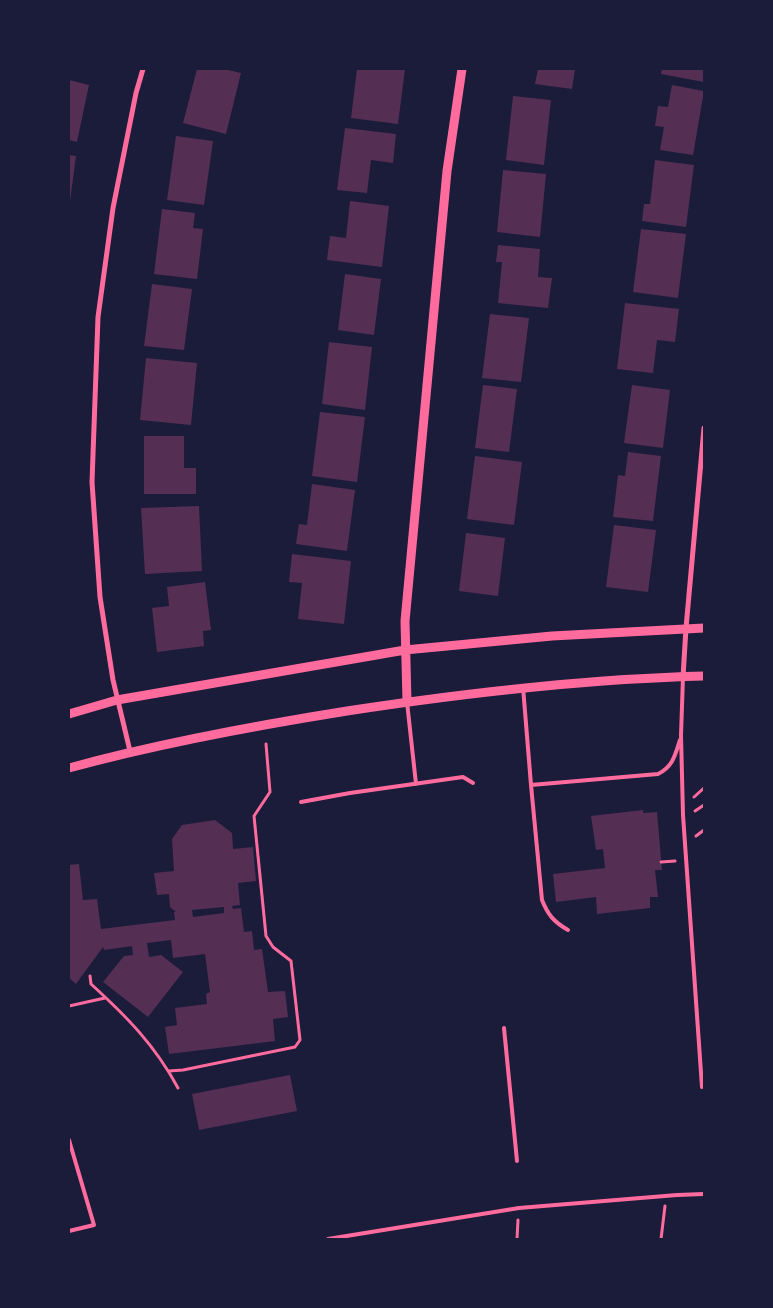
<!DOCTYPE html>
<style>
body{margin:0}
#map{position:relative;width:773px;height:1308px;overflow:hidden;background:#1b1b3a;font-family:"Golos Text",sans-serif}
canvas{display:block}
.frame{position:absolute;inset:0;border:70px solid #1b1b3a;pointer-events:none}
</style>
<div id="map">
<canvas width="773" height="1308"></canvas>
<div class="frame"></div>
</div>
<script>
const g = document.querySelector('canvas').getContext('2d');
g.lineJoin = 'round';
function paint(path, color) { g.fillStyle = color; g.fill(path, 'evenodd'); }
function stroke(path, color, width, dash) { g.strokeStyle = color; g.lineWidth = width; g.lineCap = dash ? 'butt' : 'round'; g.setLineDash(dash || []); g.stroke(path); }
const building = new Path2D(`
 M197,69H224L241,73L226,134L183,123Z
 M357,69H405L398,124L351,118Z
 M538,69H575L572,89L535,84Z
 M662,69H704V82L661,74Z
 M69,80L89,85L77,142L69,140Z
 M672,85L704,91L693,155L660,150L664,127L655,126L658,106L668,107Z
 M513,96L551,100L544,165L506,160Z
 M345,128L396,134L393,163L371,160L367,193L337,190Z
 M176,136L213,141L204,205L167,200Z
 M69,155L76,156L70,201H69Z
 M655,160L694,165L686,227L642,221L644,204H650Z
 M503,170L546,174L540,237L497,232Z
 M350,201L389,206L382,267L327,260L330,236L346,238Z
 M162,209L195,213L193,228L203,229L197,279L154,274Z
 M641,229L686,234L678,298L633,292Z
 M498,245L540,249L538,277L552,278L548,308L498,303L502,262H496Z
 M345,274L381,279L374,335L338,330Z
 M152,284L192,289L184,350L144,346Z
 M625,303L679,309L675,342L657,340L653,373L617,369Z
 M490,314L529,318L521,382L482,378Z
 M329,342L372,347L365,410L322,404Z
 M146,358L197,363L191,425L140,420Z
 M483,385L517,389L509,452L475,448Z
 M632,385L670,390L663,448L624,443Z
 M320,412L365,417L357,482L312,476Z
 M144,436H184V468H196V494H144Z
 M628,452L661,456L653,521L613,517L618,475L625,476Z
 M475,456L522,462L514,525L467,519Z
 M312,484L355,490L347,551L296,544L299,524L307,525Z
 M199,506L202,571L145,574L141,508Z
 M614,525L656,530L648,592L606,587Z
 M466,533L505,538L498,596L459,591Z
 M292,554L351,561L344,624L298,619L302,583L289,582Z
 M205,582L211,630L203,631L204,646L157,652L152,608L169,606L167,587Z
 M643,810V813L657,812L662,870H655L658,897H650V908L597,914L596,897L556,902L553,874L605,868L603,849L596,850L591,816Z
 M215,820L232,833L233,849L253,847L256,881L238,883L240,905L232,906L233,909L241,908L244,932L252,931L254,950L262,949L268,992L285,991L288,1017L273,1019L275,1041L169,1054L165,1027L177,1025L175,1008L207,1004L206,994L210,992L205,954L173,958L171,940L147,943L149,957L161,955L183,972L148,1017L103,982L124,956L133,955L132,946L104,950L103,947L76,984L69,978V865L79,864L83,900L97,899L101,929L175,920L174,912H176L170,907L169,894L157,895L154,873L174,871L172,839L182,825ZM224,907V913L193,917L192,910Z
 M290,1075L297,1111L199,1130L192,1094Z`);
const path = new Path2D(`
 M694,797L704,788
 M695,811L704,805
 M696,836L704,830
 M661,862L675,861
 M90,976L91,984C126,1016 155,1045 178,1088
 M69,1006L105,998
 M169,1071L183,1070L295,1047L300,1040L291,961L273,947L266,936L254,816L270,792L266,744
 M517,1239L518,1220
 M661,1239L665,1206`);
const service = new Path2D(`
 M683,677L681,735L683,815L702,1087
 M523,687L531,785
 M407,702L416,784
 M301,802L350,793L463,777L473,783
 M568,930C554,922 548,915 542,900L531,785L658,774C673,767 675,755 680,740
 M504,1028L517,1161
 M69,1140L94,1225L69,1231
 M328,1239L519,1208L677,1195L704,1194`);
const minor = new Path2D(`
 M683,677L686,628L704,428
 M130,751L113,680L100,597L92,482L98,317L113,208L136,93L143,69`);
const tertiary = new Path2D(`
 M407,702L405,621L447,171L462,69
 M69,714L117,700L405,650L552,636L704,628
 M69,768C160,743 253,726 347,711C465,693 584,679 704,676`);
paint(building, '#542f53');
stroke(path, '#ff6b9d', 3);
stroke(service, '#ff6b9d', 4);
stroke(minor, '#ff6b9d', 5);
stroke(tertiary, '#ff6b9d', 9);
</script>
